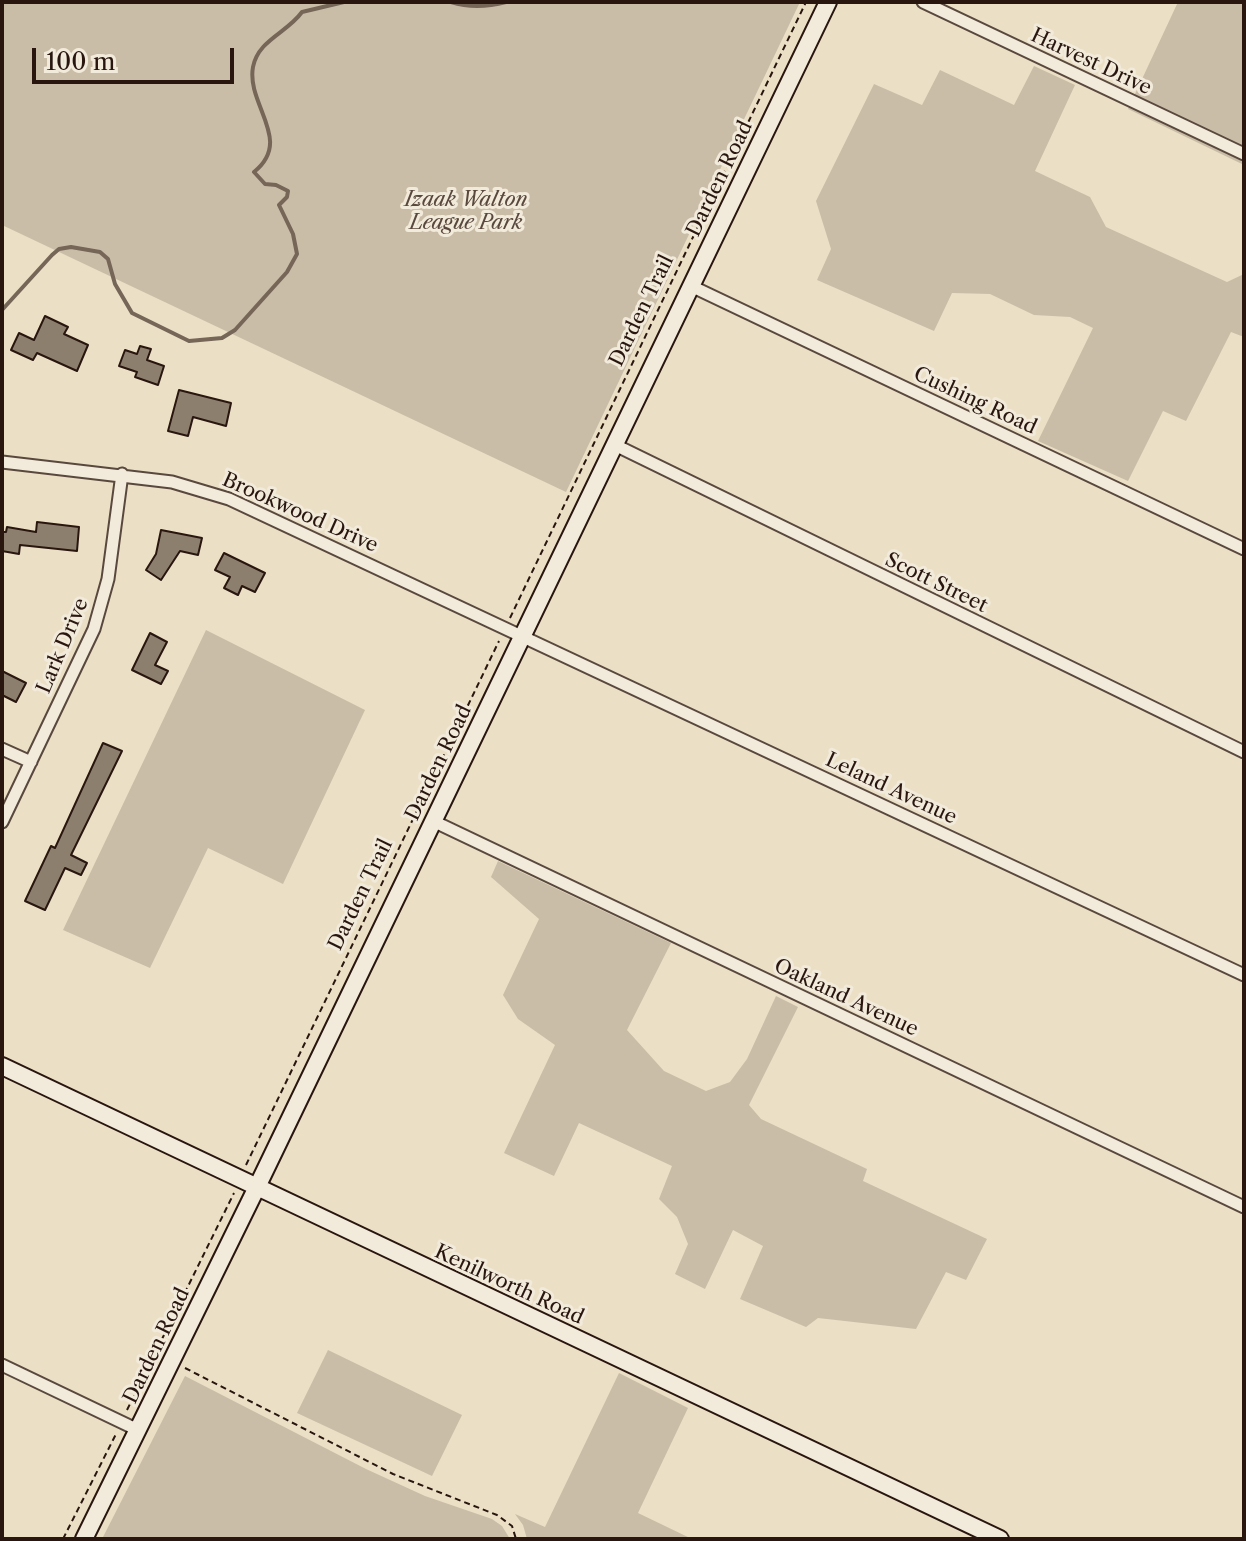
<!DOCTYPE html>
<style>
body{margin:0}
#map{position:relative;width:1246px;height:1541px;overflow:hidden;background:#ebdfc6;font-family:"Libre Caslon Text",serif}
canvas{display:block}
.frame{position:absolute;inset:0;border:4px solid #28160f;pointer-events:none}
.scale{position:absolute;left:32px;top:48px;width:202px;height:36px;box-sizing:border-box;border:4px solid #28160f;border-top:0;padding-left:10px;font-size:24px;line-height:28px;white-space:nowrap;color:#28160f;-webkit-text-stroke:6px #f2eada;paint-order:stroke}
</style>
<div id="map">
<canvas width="1246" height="1541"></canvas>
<div class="frame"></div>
<div class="scale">100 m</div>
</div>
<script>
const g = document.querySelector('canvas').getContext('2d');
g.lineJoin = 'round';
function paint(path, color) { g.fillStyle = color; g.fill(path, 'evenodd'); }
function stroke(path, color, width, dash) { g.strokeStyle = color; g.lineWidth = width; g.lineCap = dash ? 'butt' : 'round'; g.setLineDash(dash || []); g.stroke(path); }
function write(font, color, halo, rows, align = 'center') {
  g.font = font + ' "Libre Caslon Text",serif'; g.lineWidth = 6; g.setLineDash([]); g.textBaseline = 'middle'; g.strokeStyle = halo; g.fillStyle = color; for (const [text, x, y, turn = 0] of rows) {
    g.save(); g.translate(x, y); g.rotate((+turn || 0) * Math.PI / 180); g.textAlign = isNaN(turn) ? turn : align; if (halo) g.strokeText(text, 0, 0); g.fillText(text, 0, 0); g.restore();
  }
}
const green = new Path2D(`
 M2,2H800L566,492L2,225Z
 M1178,2H1244V165L1128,109Z
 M1034,66L1075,85L1035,171L1090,197L1106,227L1227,282L1244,274V337L1231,332L1186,421L1163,411L1128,481L1038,441L1093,328L1070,317L1034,315L990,294L952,293L934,331L817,280L831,249L816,201L874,84L922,105L940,70L1014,105Z
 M206,630L365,710L283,884L208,848L150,968L63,930Z
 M498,861L671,943L627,1030L664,1071L706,1091L730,1082L747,1059L776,996L798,1007L749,1105L761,1119L867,1169L863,1181L987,1239L966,1280L946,1272L916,1329L818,1318L806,1327L740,1299L763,1246L733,1230L705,1289L675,1274L688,1244L677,1217L659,1199L672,1166L579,1123L554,1176L504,1153L555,1045L518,1019L503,995L539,919L491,877Z
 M328,1350L462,1415L432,1476L297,1413Z
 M619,1373L688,1408L638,1513L692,1539H527L523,1525L515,1514L545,1527Z
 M185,1376L366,1469L425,1496L492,1519L502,1526L510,1539H102Z`);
const stream = new Path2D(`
 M451,2C470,8 487,7 506,2
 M2,310L52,255L59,249L71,247L100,252L108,259L115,284L132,313L189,341L222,338L235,330L287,272L297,254L293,234L279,205L287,197L288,191L276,185L265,184L254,172C294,140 246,105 253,67C258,40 287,33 302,12L344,2`);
const building = new Path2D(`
 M45,316L68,327L64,334L88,345L77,371L37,353L33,360L11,350L19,333L34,340Z
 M140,346L151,349L147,360L164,366L158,385L135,377L137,372L119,366L125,350L137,354Z
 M179,390L231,403L226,426L193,417L188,436L168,431Z
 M37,522L79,527L77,551L20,545L19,554L2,551V532H6L7,527L36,532Z
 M161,530L202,538L198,555L180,551L161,580L146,570L156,554Z
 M224,553L265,573L255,592L242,586L238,595L224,588L230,577L215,570Z
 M150,633L167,642L155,665L168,671L161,684L132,670Z
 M2,671L26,683L16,702L2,695Z
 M103,743L122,751L71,855L87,863L81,875L65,868L45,910L25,901L51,846L55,848Z`);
const path = new Path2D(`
 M510,618L806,2
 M246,1165L499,641
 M185,1368L393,1474L497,1515L512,1526L516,1539
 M127,1410L234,1193
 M63,1539L116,1434`);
const street = new Path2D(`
 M923,2L1244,154
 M691,286L1244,549
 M613,444L1244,752
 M2,462L172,482L229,499L1244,975
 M2,749L31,762
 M433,821L1244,1207
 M2,822L94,629L108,579L122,474
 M2,1365L138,1430`);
const secondary = new Path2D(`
 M2,1066L1000,1539
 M84,1539L257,1187L828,2`);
const streetNames = [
 ["Harvest Drive",1091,62,25],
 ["Darden Road",720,179,-64],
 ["Darden Trail",642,311,-64],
 ["Cushing Road",975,401,25],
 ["Brookwood Drive",300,513,24],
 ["Scott Street",936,583,26],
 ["Lark Drive",63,646,-67],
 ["Darden Road",439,763,-64],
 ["Leland Avenue",891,789,25],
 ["Darden Trail",361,895,-64],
 ["Oakland Avenue",846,998,25],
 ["Kenilworth Road",509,1285,25],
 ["Darden Road",157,1346,-64]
];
const parkNames = [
 ["Izaak Walton",466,200],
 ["League Park",466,223]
];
paint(green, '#cabda7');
stroke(stream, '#756658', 4);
paint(building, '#8d7f6e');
stroke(building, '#28160f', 2);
stroke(street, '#59483d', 15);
stroke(secondary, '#28160f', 20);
stroke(path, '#28160f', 2, [6, 4]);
stroke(street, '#f2eada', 11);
stroke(secondary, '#f2eada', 16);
write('20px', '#28160f', '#f2eada', streetNames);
write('italic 20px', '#59483d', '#f2eada', parkNames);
</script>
